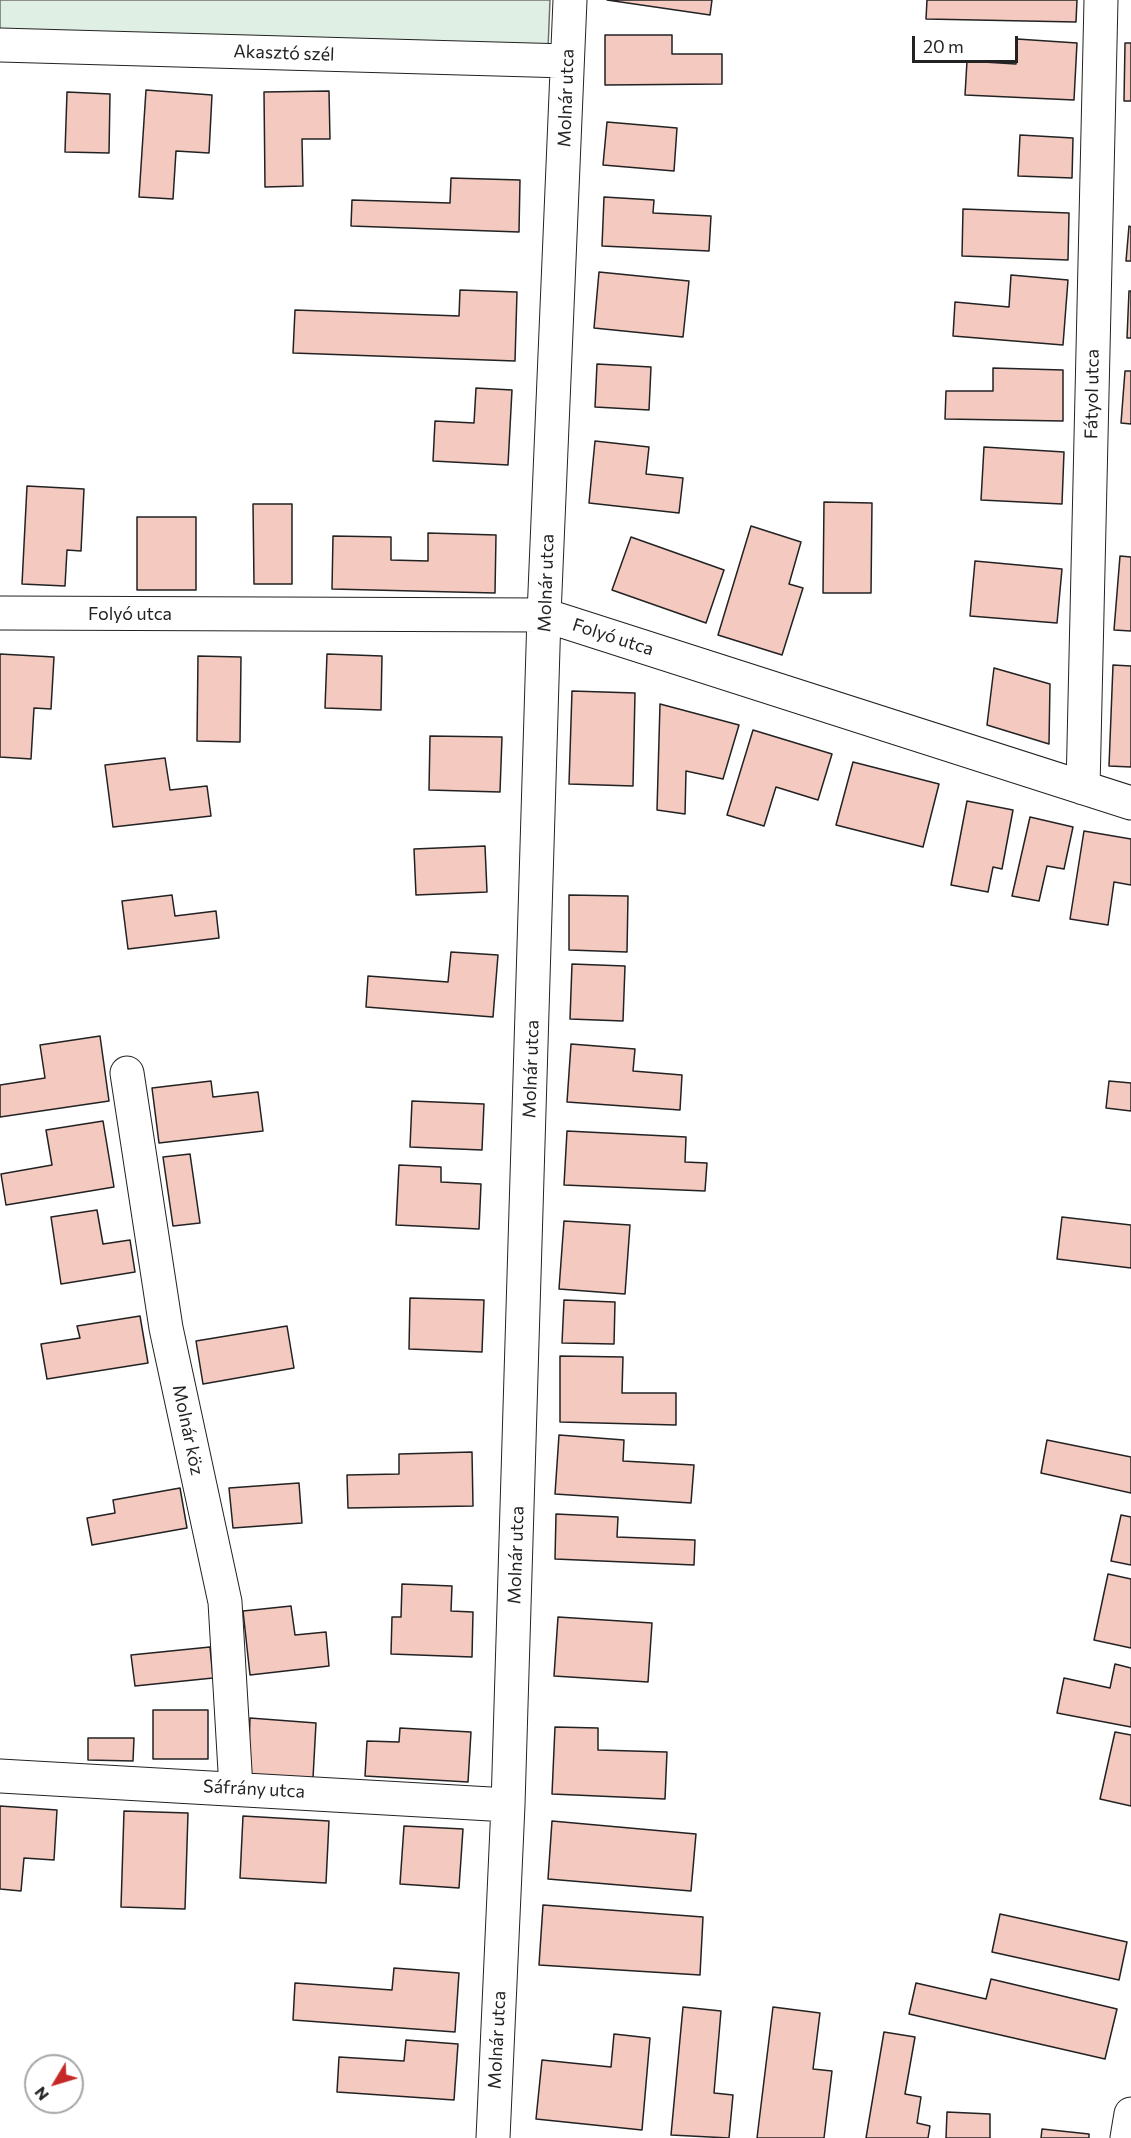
<!DOCTYPE html>
<meta charset="utf-8">
<style>
body{margin:0}
#map{position:relative;width:1131px;height:2138px;overflow:hidden;background:#fff;font-family:Commissioner,sans-serif}
canvas{display:block}
.north{position:absolute;left:24px;top:2054px;width:60px;height:60px;box-sizing:border-box;background:#fff;border:2px solid #a7a7a7;border-radius:50%;rotate:232deg;font-size:16px;font-weight:700;line-height:24px;text-align:center;color:#222}
.north::after{content:'';display:block;margin:auto;width:21px;height:27px;background:#c62828;clip-path:polygon(50% 0,100% 100%,50% 72%,0 100%)}
.scale{position:absolute;left:912px;top:36px;width:106px;height:27px;box-sizing:border-box;border:3px solid #222;border-top:0;padding-left:8px;font-size:18px;line-height:21px;white-space:nowrap;color:#222;-webkit-text-stroke:4px #fff;paint-order:stroke}
</style>
<div id="map">
<canvas width="1131" height="2138"></canvas>
<div class="north">N</div>
<div class="scale">20 m</div>
</div>
<script>
const g = document.querySelector('canvas').getContext('2d');
g.lineJoin = 'round';
function paint(path, color) { g.fillStyle = color; g.fill(path, 'evenodd'); }
function stroke(path, color, width, dash) { g.strokeStyle = color; g.lineWidth = width; g.lineCap = dash ? 'butt' : 'round'; g.setLineDash(dash || []); g.stroke(path); }
function write(font, color, halo, rows, align = 'center') {
  g.font = font + ' Commissioner,sans-serif'; g.lineWidth = 4.5; g.setLineDash([]); g.textBaseline = 'middle'; g.strokeStyle = halo; g.fillStyle = color; for (const [text, x, y, turn = 0] of rows) {
    g.save(); g.translate(x, y); g.rotate((+turn || 0) * Math.PI / 180); g.textAlign = isNaN(turn) ? turn : align; if (halo) g.strokeText(text, 0, 0); g.fillText(text, 0, 0); g.restore();
  }
}
const green = new Path2D(`
 M0,0H550L548,49L0,40Z`);
const building = new Path2D(`
 M607,0H712L710,15Z
 M927,0H1077L1076,22L926,19Z
 M605,35H672V54H722V84L605,85Z
 M1017,39L1077,43L1074,100L965,95L967,61L1016,64Z
 M1125,43H1131V101H1124Z
 M146,90L212,95L209,153L176,151L173,199L139,197Z
 M329,91L330,139H302L303,186L265,187L264,92Z
 M67,92L110,94L109,153L65,152Z
 M607,122L677,128L674,171L603,165Z
 M1020,135L1073,138L1072,178L1018,176Z
 M451,178L520,180L519,232L351,226L352,200L450,203Z
 M604,197L654,200L653,213L711,216L709,251L602,246Z
 M963,209L1069,213L1068,260L962,256Z
 M1129,226L1131,227V261H1126Z
 M599,272L689,281L683,337L594,328Z
 M1011,275L1068,280L1063,345L953,336L955,302L1009,307Z
 M460,290L517,292L515,361L293,353L295,310L459,316Z
 M1129,291H1131V338H1127Z
 M597,364L651,367L649,410L595,407Z
 M993,368L1063,370V421L945,419L946,391H993Z
 M1125,371H1131V424L1121,423Z
 M476,388L512,390L508,465L433,461L435,421L474,423Z
 M595,441L649,447L646,474L683,478L679,513L589,503Z
 M984,447L1064,452L1062,504L981,500Z
 M27,486L84,489L81,551L67,550L65,586L22,584Z
 M824,502L872,503L871,593H823Z
 M253,504H292V584H254Z
 M137,517H196V590H137Z
 M751,526L801,542L789,584L803,588L782,655L718,635Z
 M428,533L496,535L495,593L332,589L333,536L391,537V560L428,561Z
 M631,537L724,570L706,623L612,590Z
 M1120,556L1131,557V631L1114,630Z
 M975,561L1062,569L1057,623L970,616Z
 M0,654L54,657L51,709L34,708L31,759L0,757Z
 M327,654L382,656L381,710L325,708Z
 M198,656L241,657L240,742L197,741Z
 M1113,665L1131,666V767L1109,766Z
 M994,668L1050,684L1049,744L987,725Z
 M572,691L635,693L633,786L569,784Z
 M660,704L739,725L723,779L686,771L685,814L657,810Z
 M753,730L832,754L818,800L776,787L764,826L727,815Z
 M430,736L502,737L500,792L429,790Z
 M165,758L170,790L207,786L211,816L113,827L105,765Z
 M853,762L939,784L923,847L836,825Z
 M967,801L1013,810L1002,869L993,867L988,892L951,885Z
 M1030,817L1073,827L1064,869L1047,866L1039,901L1012,896Z
 M1084,831L1131,839V885L1114,882L1108,925L1070,919Z
 M485,846L487,892L416,895L414,849Z
 M172,895L175,916L216,911L219,938L128,949L122,901Z
 M569,895L628,896L627,952L569,950Z
 M451,952L498,955L493,1017L366,1007L368,976L448,982Z
 M572,964L625,966L623,1021L570,1019Z
 M100,1036L109,1101L0,1117V1085L45,1078L40,1045Z
 M571,1044L635,1049L633,1071L682,1075L680,1110L567,1102Z
 M211,1081L213,1097L258,1092L263,1131L159,1143L152,1088Z
 M1109,1081L1131,1083V1111L1106,1108Z
 M412,1101L484,1104L482,1150L410,1147Z
 M103,1121L114,1187L6,1205L1,1174L52,1165L46,1130Z
 M567,1131L686,1137L685,1162L707,1163L705,1191L564,1185Z
 M190,1154L200,1223L173,1226L163,1157Z
 M399,1165L441,1167V1182L481,1184L479,1229L396,1225Z
 M97,1210L103,1244L130,1240L135,1272L61,1284L51,1217Z
 M1062,1217L1131,1225V1268L1057,1259Z
 M564,1221L630,1225L625,1294L559,1289Z
 M410,1298L484,1300L482,1352L409,1349Z
 M564,1300L615,1302L614,1344L562,1343Z
 M140,1316L148,1363L47,1379L41,1344L80,1338L77,1326Z
 M287,1326L294,1368L203,1384L196,1341Z
 M560,1356L623,1357L622,1393H676V1425L560,1422Z
 M559,1435L624,1440L623,1461L694,1465L691,1503L555,1494Z
 M1047,1440L1131,1457V1493L1041,1473Z
 M472,1452L473,1506L348,1508L347,1475L399,1474V1454Z
 M299,1483L302,1523L233,1528L229,1488Z
 M180,1488L187,1528L92,1545L87,1518L115,1513L113,1500Z
 M556,1514L618,1517L617,1537L695,1540L694,1565L555,1559Z
 M1121,1515L1131,1517V1565L1111,1561Z
 M1108,1574L1131,1579V1648L1094,1640Z
 M402,1584L452,1586L451,1611L473,1612L472,1657L391,1654L392,1617H401Z
 M291,1606L295,1635L326,1632L329,1666L250,1675L243,1611Z
 M558,1617L652,1623L648,1682L554,1676Z
 M210,1647L213,1678L135,1686L131,1655Z
 M1115,1664L1131,1668V1727L1057,1713L1064,1678L1110,1688Z
 M153,1710H208V1759H153Z
 M250,1718L316,1723L313,1778L248,1775Z
 M555,1727L598,1728V1750L667,1752L665,1799L552,1794Z
 M400,1728L471,1732L468,1782L365,1776L367,1741L399,1742Z
 M1115,1732L1131,1735V1806L1100,1799Z
 M88,1738H134L133,1761L88,1760Z
 M0,1806L57,1810L54,1860L24,1858L21,1891L0,1889Z
 M124,1811L188,1813L185,1909L121,1907Z
 M243,1816L329,1821L326,1883L240,1878Z
 M552,1821L696,1834L691,1891L548,1879Z
 M404,1826L463,1829L459,1888L400,1884Z
 M543,1905L703,1917L700,1975L539,1965Z
 M1000,1914L1127,1942L1119,1980L992,1952Z
 M394,1968L459,1973L455,2032L293,2020L295,1983L392,1990Z
 M991,1979L1117,2009L1105,2059L909,2014L916,1983L986,1999Z
 M683,2007L721,2011L714,2093L733,2095L729,2138L671,2135Z
 M773,2007L820,2013L813,2069L832,2071L824,2138H757Z
 M884,2032L915,2037L905,2094L921,2097L917,2123L930,2126L928,2138H866Z
 M614,2034L650,2038L642,2130L536,2119L542,2060L611,2067Z
 M406,2040L458,2044L454,2100L337,2092L339,2057L404,2061Z
 M947,2112L990,2114V2138H946Z
 M1042,2129L1089,2134V2138H1041Z`);
const minor = new Path2D(`
 M0,45L567,61
 M0,613L544,615L1131,803
 M1083,788L1101,0
 M127,1073L166,1328L225,1602L236,1788
 M0,1776L508,1805
 M493,2138L508,1805L544,615L570,0
 M1127,2138L1131,2114`);
const streetNames = [
 ["Akasztó szél",284,53,2],
 ["Molnár utca",566,98,-88],
 ["Fátyol utca",1092,394,-89],
 ["Molnár utca",546,583,-88],
 ["Folyó utca",130,614],
 ["Folyó utca",613,637,18],
 ["Molnár utca",531,1069,-88],
 ["Molnár köz",188,1430,78],
 ["Molnár utca",516,1555,-88],
 ["Sáfrány utca",254,1789,3],
 ["Molnár utca",497,2040,-87]
];
paint(green, '#e0efe3');
stroke(green, '#6f6f6f', 1.5);
paint(building, '#f3c9c0');
stroke(building, '#222', 1.5);
stroke(minor, '#222', 35);
stroke(minor, '#fff', 33);
write('18px', '#222', '#fff', streetNames);
</script>
